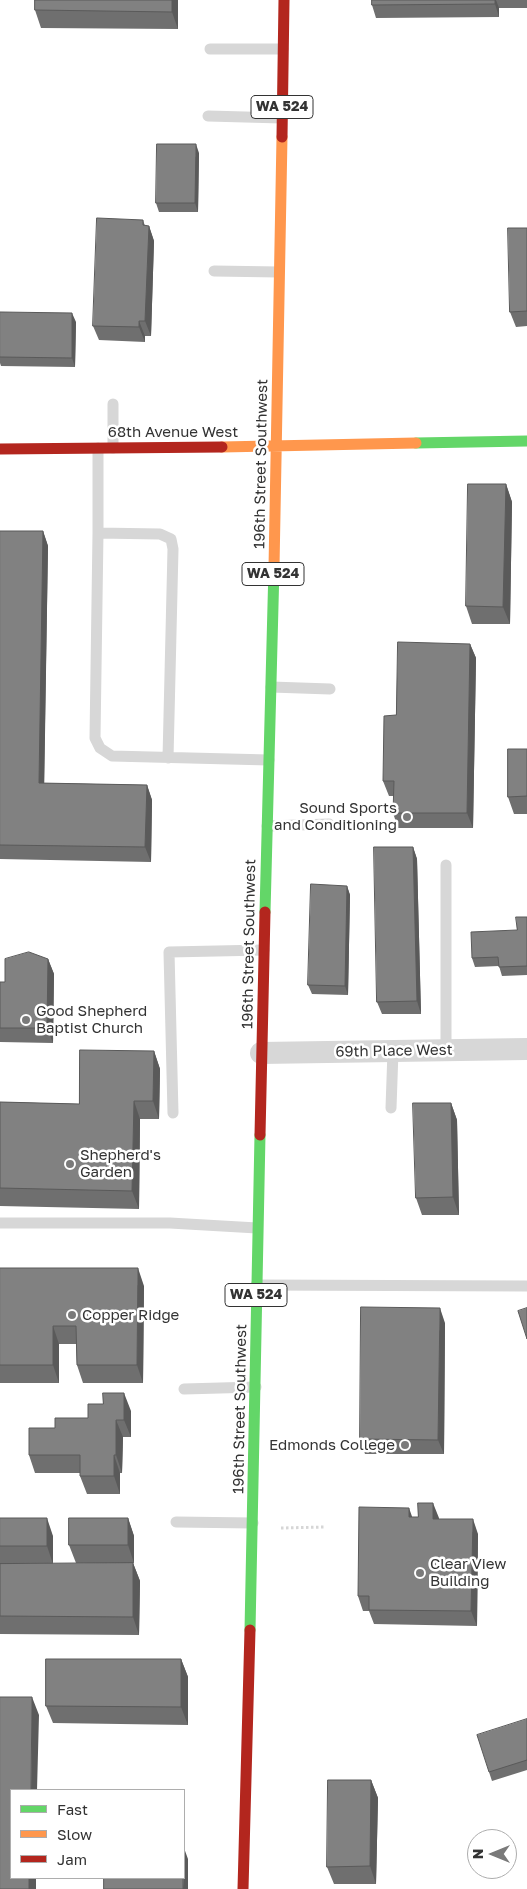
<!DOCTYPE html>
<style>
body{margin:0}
#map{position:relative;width:527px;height:1889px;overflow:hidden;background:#fff;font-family:"Golos Text",sans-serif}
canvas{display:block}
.legend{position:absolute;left:10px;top:1789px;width:175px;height:90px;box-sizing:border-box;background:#fff;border:1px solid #adadad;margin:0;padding:6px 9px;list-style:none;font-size:15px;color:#333}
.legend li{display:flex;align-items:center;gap:10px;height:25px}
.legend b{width:25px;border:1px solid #adadad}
.north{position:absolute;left:467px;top:1829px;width:50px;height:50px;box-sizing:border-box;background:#fff;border:1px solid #adadad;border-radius:50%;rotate:270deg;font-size:14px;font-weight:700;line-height:20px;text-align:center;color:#333}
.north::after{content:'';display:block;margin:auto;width:18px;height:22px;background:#7a7a7a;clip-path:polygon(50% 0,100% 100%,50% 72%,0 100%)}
</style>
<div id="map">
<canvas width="527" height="1889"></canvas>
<ul class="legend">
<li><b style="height:6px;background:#63d668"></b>Fast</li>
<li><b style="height:6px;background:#ff974d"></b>Slow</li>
<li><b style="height:6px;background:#b3261e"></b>Jam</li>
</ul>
<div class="north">N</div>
</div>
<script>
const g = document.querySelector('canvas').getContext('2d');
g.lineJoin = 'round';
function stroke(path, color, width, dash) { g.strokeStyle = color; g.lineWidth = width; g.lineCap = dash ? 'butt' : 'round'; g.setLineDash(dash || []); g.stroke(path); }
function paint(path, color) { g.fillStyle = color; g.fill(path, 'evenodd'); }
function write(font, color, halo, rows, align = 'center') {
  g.font = font + ' "Golos Text",sans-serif'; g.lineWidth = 5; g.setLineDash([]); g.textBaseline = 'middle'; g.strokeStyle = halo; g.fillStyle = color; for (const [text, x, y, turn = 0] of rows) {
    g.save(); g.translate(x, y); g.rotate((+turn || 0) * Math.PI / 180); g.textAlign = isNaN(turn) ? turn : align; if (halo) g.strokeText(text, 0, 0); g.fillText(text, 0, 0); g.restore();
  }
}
const path = new Path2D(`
 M281,1528L325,1527`);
const lane = new Path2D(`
 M210,49H283
 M208,116L282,118
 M214,271L279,272
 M113,404V448
 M98,533V448
 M271,687L330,689
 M168,758L173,549L171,539L160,534L98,533L95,738L100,748L112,756L269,760
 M267,826L329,824
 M446,865V1050
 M391,1108L393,1051
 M173,1113L169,952L264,950
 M0,1223H170L257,1228
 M256,1285L527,1286
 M184,1389L256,1387
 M176,1522L253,1523`);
const street = new Path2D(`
 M261,1053L527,1049`);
const fast = new Path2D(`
 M416,443L527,441
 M265,912L274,567
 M250,1630L260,1135`);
const slow = new Path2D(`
 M222,447L416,443
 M274,567L282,137`);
const jam = new Path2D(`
 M282,137L284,0
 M0,449L222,447
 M260,1135L265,912
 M243,1889L250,1630`);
const wall = new Path2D(`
 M178,0V29L41,28L35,10Z
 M372,0H527V8H499V17L376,18L372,5Z
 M199,153L198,212H159L156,203Z
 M143,220L145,226H149L154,241L151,336H145V342L99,340L93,326Z
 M527,228V326L516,327L510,312Z
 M0,312L76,322L75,367L1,366L0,363Z
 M506,484L512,502L510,624H472L466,606Z
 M0,531H43L48,546L44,783L147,785L152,800L151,862L0,859Z
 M470,644L476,658L473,828H398L393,813L394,796H389L383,781L396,715Z
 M527,749V814H514L508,797Z
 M413,847L417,859L421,1014H382L377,1002Z
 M347,886L350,895L348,995L312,994L308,985Z
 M527,917V975L502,976L499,966L475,967L472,958L517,930Z
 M48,959L54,974L53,1043L0,1042V982H5Z
 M154,1051L160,1069L159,1119H140L139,1209L0,1206V1102L79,1104Z
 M451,1103L457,1120L459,1215H422L416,1198Z
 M0,1268L144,1286L143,1383H83L77,1365L76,1344H59V1383H0Z
 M445,1323L444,1454H365L360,1439Z
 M131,1411V1437H123L122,1473H120V1494H87L80,1476V1473H35L29,1455L55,1428L88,1418Z
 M412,1517L439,1518V1519L478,1534L477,1626L374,1624L369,1611H363L358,1596Z
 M0,1518L53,1536V1564H0Z
 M128,1518L134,1536V1563H76L69,1545Z
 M133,1563L140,1581L139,1635L0,1634V1564Z
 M181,1659L188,1677V1725L53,1723L46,1706Z
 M527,1719V1770L492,1781L489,1772Z
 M371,1780L378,1798L376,1884H334L327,1867Z`);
const shadedWall = new Path2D(`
 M172,0H178V29L172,12Z
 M495,0H496L499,8V17L495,4Z
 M196,144L199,153L198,212L195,203Z
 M149,226L154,241L151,336L145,321Z
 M72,313L76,322L75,367L72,358Z
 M139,321L145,336V342L139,327Z
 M506,484L512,502L510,624L503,607Z
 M43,531L48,546L44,798L39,783Z
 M470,644L476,658L473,828L467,813Z
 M147,785L152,800L151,862L145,847Z
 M413,847L417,859L421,1014L417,1001Z
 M347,886L350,895L348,995L345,986Z
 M48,959L54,974L53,1043L47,1028Z
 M154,1051L160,1069L159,1119L153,1101Z
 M134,1101L140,1119L139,1209L132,1191Z
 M451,1103L457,1120L459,1215L453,1197Z
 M138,1268L144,1286L143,1383L137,1365Z
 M440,1308L445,1323L444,1454L438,1440Z
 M53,1326L59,1344V1383L53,1365Z
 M124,1393L131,1411V1437L124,1420Z
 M116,1420L123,1437L122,1473L116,1455Z
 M114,1455L120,1473V1494L114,1476Z
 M433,1503L439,1518L438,1533L433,1519Z
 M409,1508L414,1522L409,1517Z
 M47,1518L53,1536V1564L47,1546Z
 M128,1518L134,1536V1563L128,1545Z
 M473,1519L478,1534L477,1626L471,1611Z
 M133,1563L140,1581L139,1635L133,1617Z
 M181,1659L188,1677V1725L181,1707Z
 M32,1697L39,1715L37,1790H31Z
 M371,1780L378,1798L376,1884L370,1866Z
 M184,1848L188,1859V1889H183Z
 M29,1878H36V1889H29Z`);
const building = new Path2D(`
 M35,0H172V12L35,10Z
 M372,0H495V4L372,5Z
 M157,144H196L195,203H156Z
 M97,218L143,220V225L149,226L145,321H139V327L93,326Z
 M508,228H527V311L510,312Z
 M0,312L72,313V358L0,357Z
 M468,484H506L503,607L466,606Z
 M0,531H43L39,783L147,785L145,847L0,845Z
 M398,642L470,644L467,813H393L394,781H383L384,716L396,715Z
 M508,749H527V796L508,797Z
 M374,847H413L417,1001L377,1002Z
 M311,884L347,886L345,986L308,985Z
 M516,917H527V966L499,967L498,957L472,958L471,932L517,930Z
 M29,952L48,959L47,1028H0V982H5V959Z
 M80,1050L154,1051L153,1101H134L132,1191L0,1188V1102L79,1104Z
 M413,1103H451L453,1197L416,1198Z
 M0,1268H138L137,1365H77L76,1326H53V1365H0Z
 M361,1307L440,1308L438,1440L360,1439Z
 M527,1308V1339L518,1311Z
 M103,1393H124V1420H116V1455H114V1476H80V1455H29V1428H55V1418H88V1404H103Z
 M418,1503H433V1519H473L471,1611L369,1610V1596H358L359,1507L409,1508V1517H418Z
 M0,1518H47V1546H0Z
 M69,1518H128V1545H69Z
 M133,1563V1617L0,1616V1564Z
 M46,1659H181V1707L46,1706Z
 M0,1697H32L31,1790H11V1878H29V1889H0Z
 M527,1719V1760L489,1772L477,1735Z
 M328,1780H371L370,1866L327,1867Z
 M104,1878H183V1889H104Z`);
const markers = [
 [407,817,5,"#7a7a7a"],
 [26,1020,5,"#7a7a7a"],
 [70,1164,5,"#7a7a7a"],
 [72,1315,5,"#7a7a7a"],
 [405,1445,5,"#7a7a7a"],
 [420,1573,5,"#7a7a7a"]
];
const shields = [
 [282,107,62],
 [273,574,62],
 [256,1295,62]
];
const shieldNames = [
 ["WA 524",282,107],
 ["WA 524",273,574],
 ["WA 524",256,1295]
];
const streetNames = [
 ["68th Avenue West",173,432],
 ["196th Street Southwest",261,464,-89],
 ["196th Street Southwest",249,944,-89],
 ["69th Place West",394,1051,-1],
 ["196th Street Southwest",240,1409,-89]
];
const poiNames = [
 ["Sound Sports",397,808,"right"],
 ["and Conditioning",397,825,"right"],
 ["Good Shepherd",36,1011],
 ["Baptist Church",36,1028],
 ["Shepherd's",80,1155],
 ["Garden",80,1172],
 ["Copper Ridge",82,1315],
 ["Edmonds College",395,1445,"right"],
 ["Clear View",430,1564],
 ["Building",430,1581]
];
stroke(path, '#d6d6d6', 3, [2.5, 2.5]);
stroke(lane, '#d7d7d7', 11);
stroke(street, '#d7d7d7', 22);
stroke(fast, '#63d668', 11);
stroke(slow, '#ff974d', 11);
stroke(jam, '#b3261e', 11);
paint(wall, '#6f6f6f');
paint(shadedWall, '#5a5a5a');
paint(building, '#818181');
stroke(building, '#5a5a5a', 1);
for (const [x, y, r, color] of markers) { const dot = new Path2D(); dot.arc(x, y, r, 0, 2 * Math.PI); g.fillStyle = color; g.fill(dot); stroke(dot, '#fff', 2); }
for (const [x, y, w] of shields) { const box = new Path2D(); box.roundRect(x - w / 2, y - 11.5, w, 23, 4); g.fillStyle = '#fff'; g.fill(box); stroke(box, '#333', 1); }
write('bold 14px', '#333', null, shieldNames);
write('15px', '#333', '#fff', streetNames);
write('15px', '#333', '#fff', poiNames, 'left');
</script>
